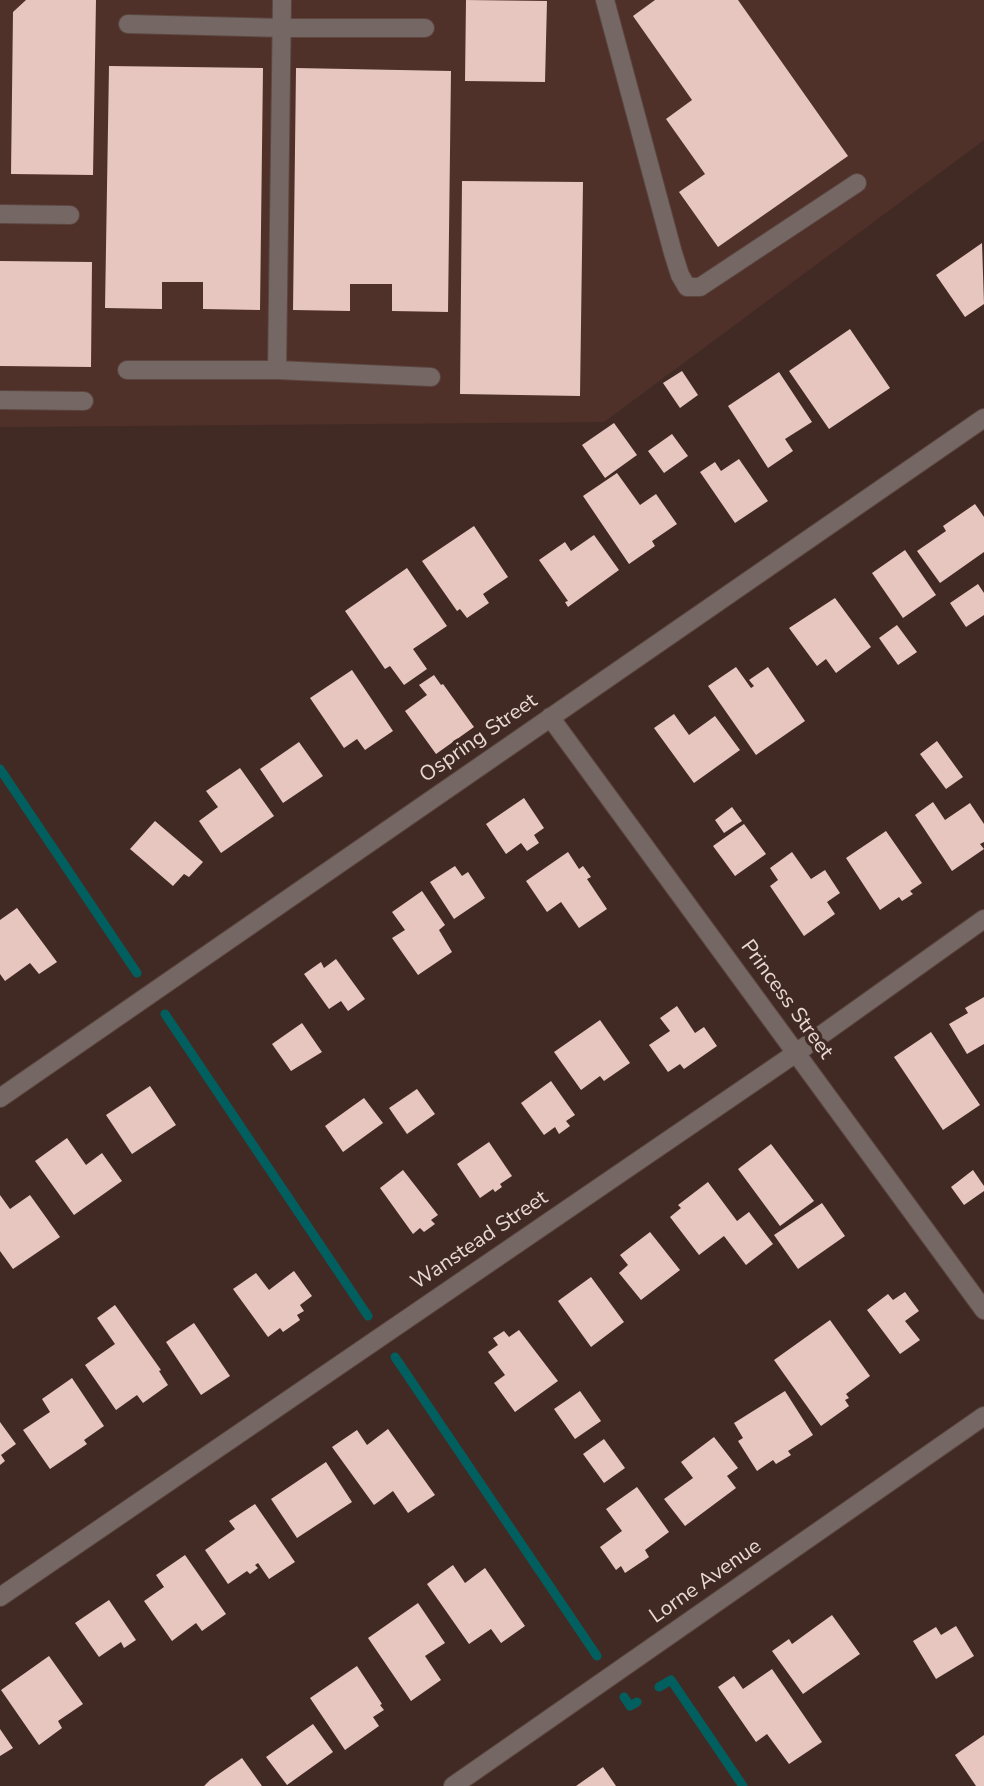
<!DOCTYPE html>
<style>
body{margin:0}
canvas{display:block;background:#422a24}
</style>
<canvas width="984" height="1786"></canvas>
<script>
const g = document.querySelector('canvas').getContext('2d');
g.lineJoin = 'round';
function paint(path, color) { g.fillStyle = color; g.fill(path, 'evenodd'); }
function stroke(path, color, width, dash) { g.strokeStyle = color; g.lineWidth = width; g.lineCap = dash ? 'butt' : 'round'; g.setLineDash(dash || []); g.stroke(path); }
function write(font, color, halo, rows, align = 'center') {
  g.font = font + ' "Nunito Sans",sans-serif'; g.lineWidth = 7; g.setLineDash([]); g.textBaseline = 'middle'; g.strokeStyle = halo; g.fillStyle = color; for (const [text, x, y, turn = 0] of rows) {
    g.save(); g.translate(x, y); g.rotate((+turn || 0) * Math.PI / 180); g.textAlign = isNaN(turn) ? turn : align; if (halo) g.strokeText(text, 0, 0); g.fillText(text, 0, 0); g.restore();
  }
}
const built = new Path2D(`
 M0,0H984V140L604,422L0,427Z`);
const stream = new Path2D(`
 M0,769L137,973
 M165,1014L368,1316
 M395,1357L597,1656
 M659,1687L671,1680L743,1786
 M624,1697L630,1706L637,1702`);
const building = new Path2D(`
 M26,0H96L93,175L11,174L13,12Z
 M466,0L547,1L545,82L465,81Z
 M655,0H738L848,156L718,247L679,192L705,174L666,119L692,100L633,16Z
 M109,66L263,68L260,310L203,309V282H162V309L105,308Z
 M296,68L451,71L448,312L392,311V284H350V311L293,310Z
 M462,181L583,182L580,396L460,394Z
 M982,243L984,304L965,317L936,275Z
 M0,261L92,262L91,367L0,366Z
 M850,329L890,388L829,429L789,371Z
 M682,371L698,395L680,408L663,383Z
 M779,372L812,422L785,439L793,451L768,468L728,406Z
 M614,423L637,455L605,478L582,445Z
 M672,434L688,456L664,473L648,451Z
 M739,459L768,501L735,523L700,472L715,462L721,471Z
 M617,473L640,505L656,494L677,524L652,541L655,546L629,564L583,496Z
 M975,504L984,517V552L940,583L917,551L946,531L943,526Z
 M474,526L508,577L483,594L489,603L467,618L460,609L457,611L422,561Z
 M594,535L619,570L568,607L565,602L568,601L539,560L565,542L571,551Z
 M905,550L936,595L903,618L872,573Z
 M407,568L447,626L413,649L427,669L404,685L390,666L385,669L345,611Z
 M978,584L984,593V615L966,627L950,603Z
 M835,598L871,647L836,673L826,659L817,666L789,628Z
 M897,625L917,652L898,665L879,638Z
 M736,667L751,688L754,686L749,680L768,667L805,721L756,755L708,686Z
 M352,670L393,731L365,750L357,739L344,748L310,698Z
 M434,675L441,685L443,684L474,727L436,754L405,711L427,695L419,685Z
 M674,714L689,735L715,716L740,750L694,783L654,728Z
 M937,741L963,777L946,789L920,754Z
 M299,742L323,776L283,803L260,769Z
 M240,768L274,816L221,853L199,821L218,807L206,791Z
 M524,798L544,828L534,835L539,843L527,851L521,843L506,854L486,824Z
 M933,802L945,820L970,803L984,824V842L980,844L984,849L952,871L915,815Z
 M732,807L742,821L724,833L715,820Z
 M155,821L203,862L189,877L184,874L173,886L130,849Z
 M744,824L766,854L735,876L713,846Z
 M886,831L922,883L910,891L913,894L902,901L899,897L880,910L846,858Z
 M568,852L579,869L583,866L591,877L587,879L607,909L579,928L561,902L547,912L526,881Z
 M792,852L811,879L825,870L840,893L827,902L835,914L804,936L770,886L778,880L770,868Z
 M455,866L462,876L468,872L485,898L454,919L430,882Z
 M422,891L445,925L439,930L452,952L418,975L392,938L405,930L392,912Z
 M17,908L57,962L39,974L30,963L5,981L0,974V920Z
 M336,959L365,999L348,1011L341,1001L329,1009L304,974L321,962L324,968Z
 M984,997V1044L967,1054L949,1024L968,1013L965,1008Z
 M677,1006L695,1033L704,1027L717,1046L684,1069L680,1064L668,1072L649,1045L670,1031L660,1018Z
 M600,1020L630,1063L604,1081L600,1076L581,1090L554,1052Z
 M302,1023L322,1052L291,1071L272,1044Z
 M931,1032L980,1105L943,1130L894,1057Z
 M551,1081L575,1115L566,1121L570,1126L559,1134L555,1127L544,1135L521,1103Z
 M150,1086L176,1125L132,1154L106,1115Z
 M417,1089L435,1114L407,1134L389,1108Z
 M364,1098L383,1123L343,1152L325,1126Z
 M67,1138L86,1165L102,1153L122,1181L74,1215L35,1161Z
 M489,1142L512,1176L500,1184L502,1187L495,1192L493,1189L480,1198L457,1164Z
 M771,1144L814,1201L780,1226L738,1169Z
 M403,1170L438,1215L431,1220L435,1224L424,1232L420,1228L413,1234L380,1188Z
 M973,1170L984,1186V1191L964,1205L951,1187Z
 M708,1182L737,1221L749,1212L773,1244L746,1265L724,1236L699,1255L670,1217L681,1208L678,1205Z
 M0,1195L10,1209L30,1195L60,1237L13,1269L0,1251Z
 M822,1203L845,1236L798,1269L774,1235Z
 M650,1232L680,1270L641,1300L619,1273L628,1265L620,1255Z
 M294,1271L312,1296L300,1305L304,1311L297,1315L300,1320L283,1332L280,1328L268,1337L233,1289L256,1273L269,1290Z
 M591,1277L624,1322L591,1347L558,1301Z
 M905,1292L919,1311L905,1321L920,1340L900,1354L867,1310L888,1294L893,1300Z
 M115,1305L161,1370L159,1371L168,1385L143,1403L137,1395L116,1410L85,1365L115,1344L97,1318Z
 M830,1320L870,1376L846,1394L849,1398L845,1400L849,1406L821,1426L774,1360Z
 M194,1323L230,1376L201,1395L166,1342Z
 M519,1330L558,1381L515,1412L494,1383L505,1375L488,1352L498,1345L493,1338L504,1331L509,1337Z
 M72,1378L104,1426L84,1440L87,1444L50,1469L23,1430L50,1412L42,1399Z
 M580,1391L601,1421L575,1439L554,1409Z
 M785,1391L813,1435L788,1451L791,1455L776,1464L773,1460L757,1471L738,1441L743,1438L734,1423Z
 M0,1422L16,1444L1,1455L5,1461L0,1465Z
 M388,1429L435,1495L408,1513L393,1491L374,1505L332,1447L357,1430L367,1445Z
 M714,1437L738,1468L727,1476L736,1488L685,1526L664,1499L693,1478L681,1462Z
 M604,1439L625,1468L604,1483L583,1454Z
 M326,1462L352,1502L297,1538L271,1499Z
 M637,1487L669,1532L645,1550L649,1557L625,1573L621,1566L616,1570L600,1547L622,1531L606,1509Z
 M255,1504L295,1562L269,1579L258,1563L255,1565L258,1568L250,1574L247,1571L228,1584L205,1550L235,1529L229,1521Z
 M185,1555L226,1614L202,1631L196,1623L172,1641L144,1601L164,1587L156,1575Z
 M453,1565L465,1583L485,1568L525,1626L501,1643L491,1629L469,1644L427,1584Z
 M109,1600L136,1640L124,1648L121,1642L99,1657L75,1623Z
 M418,1603L445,1643L425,1656L441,1680L411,1701L368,1638Z
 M832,1615L860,1654L803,1694L772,1651L789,1639L792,1644Z
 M956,1626L974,1656L936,1679L913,1641L936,1627L941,1635Z
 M49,1656L83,1704L58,1721L62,1728L39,1745L1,1690Z
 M357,1666L382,1704L380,1705L384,1710L373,1717L379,1726L345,1750L310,1698Z
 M772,1669L822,1742L789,1764L767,1734L756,1742L718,1687L734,1676L743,1689Z
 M313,1724L333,1752L287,1785L266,1757Z
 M0,1729L13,1748L0,1756Z
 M984,1735V1786H976L955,1755Z
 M242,1758L262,1786H204L210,1780Z
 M603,1767L616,1786H576Z`);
const minor = new Path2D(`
 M605,0L673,253L680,275L687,287H700L857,183
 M128,24L283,28H425
 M0,214L70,215
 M127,370H277L431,377
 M277,370L282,0
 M0,400L84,401
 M550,717L984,1310
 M0,1098L984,418
 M0,1597L796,1053L984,919
 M453,1786L984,1416`);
const streetNames = [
 ["Ospring Street",479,739,-35],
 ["Princess Street",786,1000,54],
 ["Wanstead Street",480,1241,-34],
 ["Lorne Avenue",706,1582,-35]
];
paint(built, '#4f3129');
stroke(stream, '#01605f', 9);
paint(building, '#e6c6be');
stroke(minor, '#5d4640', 20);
stroke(minor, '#746764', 18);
write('21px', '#e9d9d4', '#422a24', streetNames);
</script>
